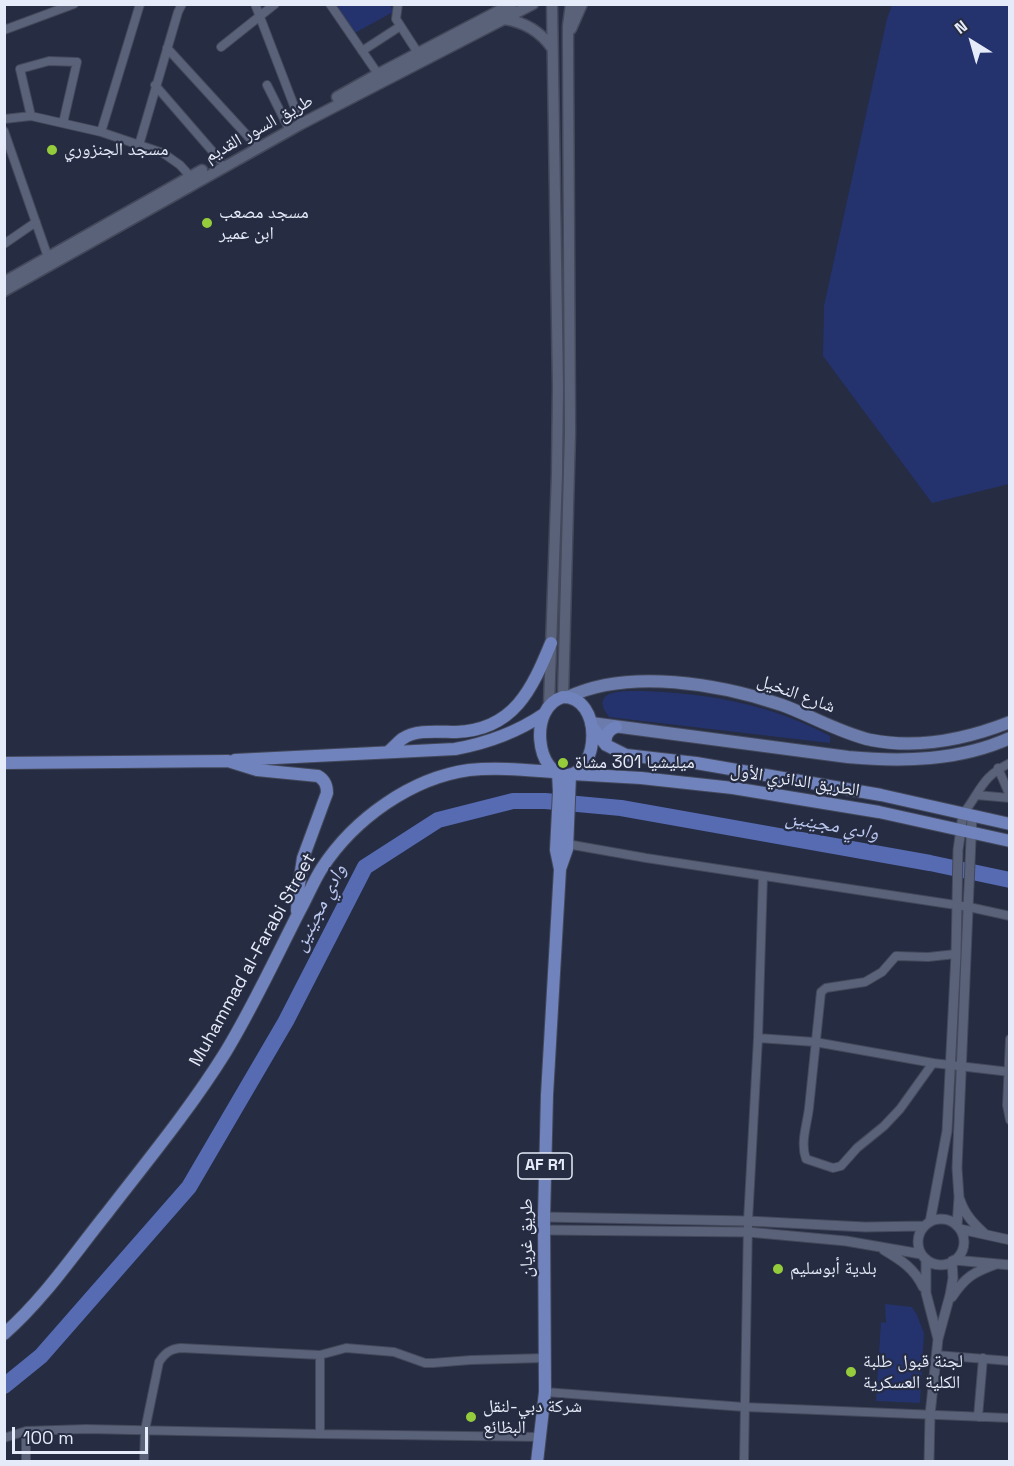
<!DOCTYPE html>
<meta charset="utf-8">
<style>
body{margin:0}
#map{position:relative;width:1014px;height:1466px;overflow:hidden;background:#262c42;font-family:"Space Grotesk",sans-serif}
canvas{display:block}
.frame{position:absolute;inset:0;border:6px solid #e6ebf9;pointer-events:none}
.north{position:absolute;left:942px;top:12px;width:60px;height:60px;-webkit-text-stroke:4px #262c42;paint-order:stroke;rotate:323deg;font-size:16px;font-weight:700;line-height:24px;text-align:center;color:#e6ebf9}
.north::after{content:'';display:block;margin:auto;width:21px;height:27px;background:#e6ebf9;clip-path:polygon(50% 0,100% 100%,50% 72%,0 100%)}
.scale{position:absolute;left:12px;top:1427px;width:136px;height:27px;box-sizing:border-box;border:3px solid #e6ebf9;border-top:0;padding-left:8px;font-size:18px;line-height:21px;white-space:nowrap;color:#e6ebf9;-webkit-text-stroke:4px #262c42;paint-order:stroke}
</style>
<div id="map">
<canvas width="1014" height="1466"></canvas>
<div class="frame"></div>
<div class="north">N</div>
<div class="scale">100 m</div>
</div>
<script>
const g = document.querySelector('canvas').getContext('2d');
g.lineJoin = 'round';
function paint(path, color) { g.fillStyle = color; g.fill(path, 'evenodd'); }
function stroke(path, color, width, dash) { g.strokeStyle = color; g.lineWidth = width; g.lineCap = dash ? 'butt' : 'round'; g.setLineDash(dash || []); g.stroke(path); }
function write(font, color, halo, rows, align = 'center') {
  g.font = font + ' "Space Grotesk","Noto Naskh Arabic",sans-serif'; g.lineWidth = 4.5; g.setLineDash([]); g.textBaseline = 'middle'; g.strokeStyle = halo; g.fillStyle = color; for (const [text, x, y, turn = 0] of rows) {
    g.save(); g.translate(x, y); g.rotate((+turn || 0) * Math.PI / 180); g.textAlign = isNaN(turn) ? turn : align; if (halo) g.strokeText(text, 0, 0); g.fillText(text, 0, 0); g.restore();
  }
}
const green = new Path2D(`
 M337,5H390L393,12L353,34Z
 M892,5H1009V484L932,503L823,356L824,306L887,19Z
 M644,691C711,694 770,704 830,736V743L609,717C587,688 627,691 644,691Z
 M885,1304L912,1307L917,1315L924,1333L920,1403L876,1401L881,1322L886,1323Z`);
const river = new Path2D(`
 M4,1386L41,1356L189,1187L286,1021L365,867L438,820L513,801H545L621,808L930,863L1010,880`);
const minor = new Path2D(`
 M255,4L301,124
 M330,4L378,74
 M398,4L396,19L418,53
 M4,30L74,4
 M221,47L275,4
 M167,48L254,143
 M362,51L399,27
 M155,85L220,160
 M267,85L287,125
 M31,116L20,69L49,61L77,62L63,123
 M4,119L31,116L101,132L163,153L180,165L190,176
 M4,131L49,260
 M101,132L140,4
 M139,145L178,12L182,4
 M4,244L36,222
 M998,768L1010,796
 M976,795L1010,798
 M963,814C981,791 981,777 1010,763
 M567,844L646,858L969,907L1010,916
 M758,1038L815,1042L933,1063L1010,1072
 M1010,1039L1007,1105L1010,1120
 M933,1063L900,1109L884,1126L857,1148L841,1166L833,1168L806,1159C800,1143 807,1125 809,1108C813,1070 817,1031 821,992L826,988L865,982L882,972L896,956L928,957L956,954
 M936,1355L1010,1361
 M545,1392L744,1407L1010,1418
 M978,1417L983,1358
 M26,1431V1462
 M320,1434V1355
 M4,1438L26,1431L86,1429L320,1434L540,1437
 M144,1462L145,1430L159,1362C165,1353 170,1349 181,1348L320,1355L346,1348L394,1352L425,1363H433L471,1360L545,1358
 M744,1462L748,1221L758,1038L763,876`);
const tertiary = new Path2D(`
 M960,1200C965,1215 974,1224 985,1234
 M544,1217L748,1221L865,1227L924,1226
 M918 1242a23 23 0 1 1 46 0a23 23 0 1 1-46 0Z
 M930,1222L947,1131L956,954L958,850L963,814
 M957,1226L959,1197L957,1168L972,816
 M960,1229L1010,1240
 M545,1230L748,1232L846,1241L921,1254
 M884,1250C901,1260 915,1269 923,1287
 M926,1259V1293L938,1339
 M954,1260L1010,1265
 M952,1297C965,1277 974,1272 996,1264
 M929,1462L930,1415L938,1339L950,1295L953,1278L952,1261`);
const secondary = new Path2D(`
 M504,19C525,22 540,31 552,48
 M571,29L582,4
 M337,97L378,74L512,4
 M4,282L202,170
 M4,291L301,124L533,4
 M563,697L570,432L568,49V26L571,4
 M549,705L557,474L558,387L552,4`);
const primary = new Path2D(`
 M568,697C629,668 720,684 782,705C812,716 840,733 871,740C917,749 967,739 1010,722
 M591,723L848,757C902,762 959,761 1010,738`);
const trunk = new Path2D(`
 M563,697C603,697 600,773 567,775C536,776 528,707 563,697Z
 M592,727L606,745L626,755L696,763L881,795L1010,824
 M606,745C604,736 608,730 616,727
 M388,752C393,748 397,743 402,739C416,729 439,732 456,732C514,730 532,689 551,643
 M235,760L455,749C488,743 516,733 544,714
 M4,763L228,761L257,770L318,776C325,780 327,785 327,793L303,858L298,891L297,911
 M572,774L641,778L733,788L879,812L1010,841
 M560,869L567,849L570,775
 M4,1334C44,1299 74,1254 107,1213C148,1160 190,1109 225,1053C253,1007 275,959 299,912C307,898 313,882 322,868C354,819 411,778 469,770C498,767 527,770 555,772
 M537,1462L545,1392L544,1217L547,1095L560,869L556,850L559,791L558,773`);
const markers = [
 [52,150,6,"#95cc3b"],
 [207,223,6,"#95cc3b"],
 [563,763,6,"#95cc3b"],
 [778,1269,6,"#95cc3b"],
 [851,1372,6,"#95cc3b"],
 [471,1417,6,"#95cc3b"]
];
const shields = [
 [545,1166,54]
];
const shieldNames = [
 ["AF R1",545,1166]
];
const streetNames = [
 ["طريق السور القديم",259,129,-29],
 ["شارع النخيل",796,694,20],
 ["الطريق الدائري الأول",795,781,9],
 ["Muhammad al-Farabi Street",253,960,-61],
 ["طريق غريان",527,1238,-90]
];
const poiNames = [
 ["مسجد الجنزوري",64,150],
 ["مسجد مصعب",219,213],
 ["ابن عمير",219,234],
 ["ميليشيا 301 مشاة",575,763],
 ["بلدية أبوسليم",790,1269],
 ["لجنة قبول طلبة",863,1362],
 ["الكلية العسكرية",863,1383],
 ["شركة دبي-لنقل",483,1407],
 ["البظائع",483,1428]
];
const waterNames = [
 ["وادي مجينين",832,826,10],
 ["وادي مجينين",320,908,-63]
];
paint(green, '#24336e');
stroke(river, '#566bb1', 16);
stroke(minor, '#43485a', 10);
stroke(tertiary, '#43485a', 11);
stroke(secondary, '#43485a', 13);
stroke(primary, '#43485a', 14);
stroke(trunk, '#43485a', 14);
stroke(minor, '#5a627a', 8);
stroke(tertiary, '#5a627a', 9);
stroke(secondary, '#5a627a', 10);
stroke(primary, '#6b7bab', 12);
stroke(trunk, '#7083bc', 12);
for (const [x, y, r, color] of markers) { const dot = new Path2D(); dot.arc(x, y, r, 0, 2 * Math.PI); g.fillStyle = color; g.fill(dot); stroke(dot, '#262c42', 2); }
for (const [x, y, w] of shields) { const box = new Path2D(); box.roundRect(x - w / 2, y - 13, w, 26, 4.5); g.fillStyle = '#262c42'; g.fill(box); stroke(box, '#e6ebf9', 1.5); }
write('bold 16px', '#e6ebf9', null, shieldNames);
write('18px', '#e6ebf9', '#262c42', streetNames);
write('18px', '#e6ebf9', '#262c42', poiNames, 'left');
write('italic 20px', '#bac7ef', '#262c42', waterNames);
</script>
